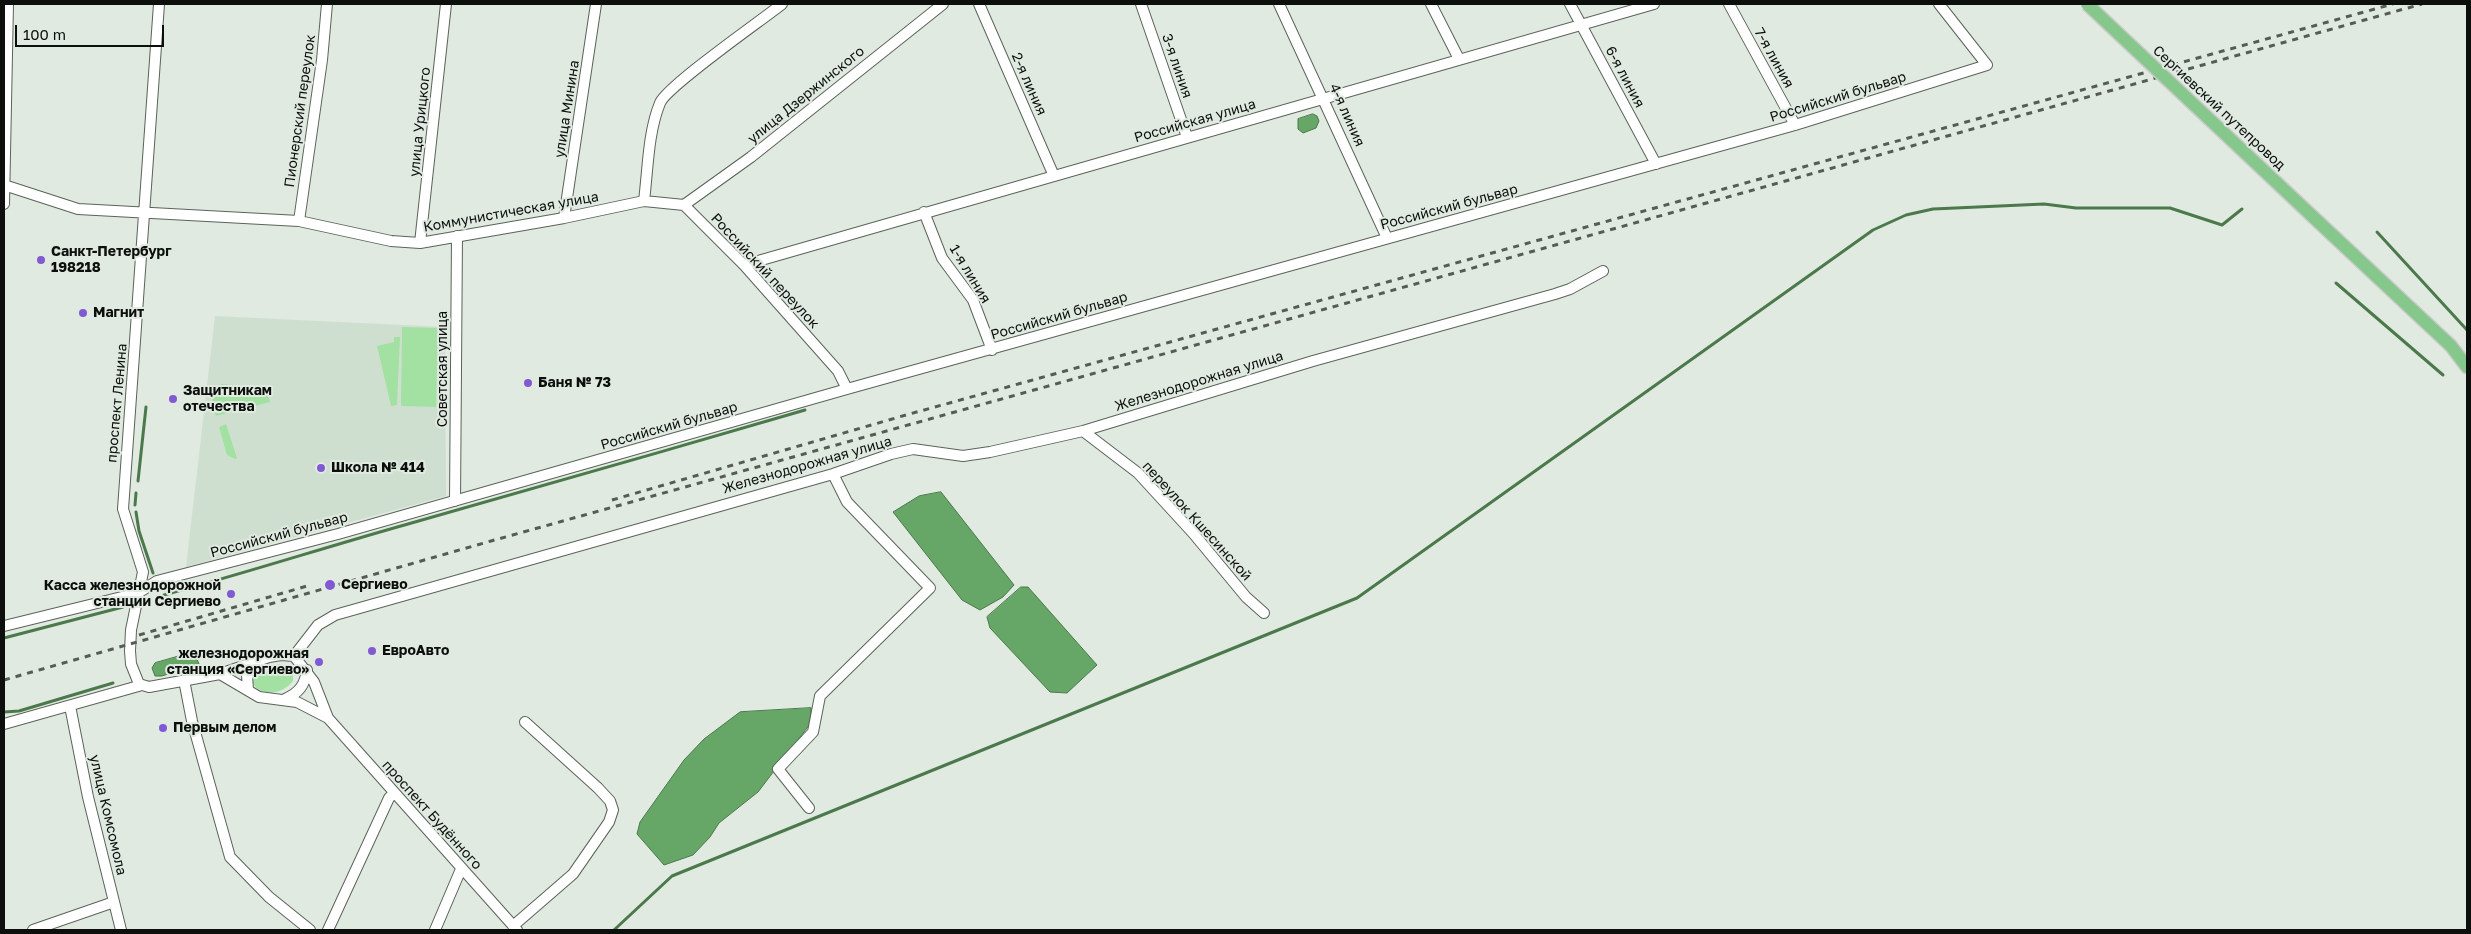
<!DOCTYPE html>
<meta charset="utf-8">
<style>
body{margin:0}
#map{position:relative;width:2471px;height:934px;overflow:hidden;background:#e0eae0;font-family:"Golos Text",sans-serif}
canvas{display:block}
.frame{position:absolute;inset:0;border:5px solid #0c0f0c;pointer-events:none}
.scale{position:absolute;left:15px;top:25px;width:149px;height:22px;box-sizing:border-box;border:2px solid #0c0f0c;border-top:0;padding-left:6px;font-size:15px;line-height:18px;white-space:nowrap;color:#0c0f0c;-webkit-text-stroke:4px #e0eae0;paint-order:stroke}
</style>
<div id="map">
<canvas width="2471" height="934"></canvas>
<div class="frame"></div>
<div class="scale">100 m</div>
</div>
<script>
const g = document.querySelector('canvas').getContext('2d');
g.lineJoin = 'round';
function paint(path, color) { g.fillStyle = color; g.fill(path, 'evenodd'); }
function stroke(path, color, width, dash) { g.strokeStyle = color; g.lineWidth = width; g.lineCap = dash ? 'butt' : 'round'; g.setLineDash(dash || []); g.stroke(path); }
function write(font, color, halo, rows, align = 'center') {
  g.font = font + ' "Golos Text",sans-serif'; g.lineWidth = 4; g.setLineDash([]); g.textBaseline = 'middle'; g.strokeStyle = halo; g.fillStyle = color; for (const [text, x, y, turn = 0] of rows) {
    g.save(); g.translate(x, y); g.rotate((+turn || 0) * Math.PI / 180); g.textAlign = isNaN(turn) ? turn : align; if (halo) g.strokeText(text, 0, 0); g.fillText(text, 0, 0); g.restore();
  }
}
const built = new Path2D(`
 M215,316L445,327L446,496L186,567Z`);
const green = new Path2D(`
 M402,327L438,328L436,407L401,406Z
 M394,337H400L397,405L391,406L377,346L394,342Z
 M221,384L260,387L267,391L270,402L216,416C212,404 210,394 221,384Z
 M226,424L237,458L235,459L227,455L219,427Z
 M280,664L293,670V681C268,712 222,671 280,664Z`);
const water = new Path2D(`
 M1313,114L1317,116L1319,121L1316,128L1303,133L1298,129V119Z
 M941,492L1014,585L1003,597L980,610L962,600L893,512L919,496Z
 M1021,587H1028L1097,665L1067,693L1050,692L990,628L987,617Z
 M194,652L199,664L162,676H155L152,668L155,663Z
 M811,708L810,724L758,792L719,823L710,837L693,855L664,865L637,834L640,822L684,760L704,739L740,712Z`);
const stream = new Path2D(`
 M2377,232L2467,330
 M2336,283L2443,375
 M138,481L146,407
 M135,505L136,493
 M136,512L139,531L153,573
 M164,595C246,573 326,547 408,524C540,486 673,449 805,410
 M4,638L123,607
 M4,712L19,711L113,683
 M614,930L672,876L1357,598L1873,230L1906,215L1933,209L2044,204L2076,208H2170L2222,225L2242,209`);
const minor = new Path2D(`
 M159,4L123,509L143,572L131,630L130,651L131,664L139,684L149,687L220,674L269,657L281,655L294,656
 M979,4L1054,176
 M1141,4L1187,137
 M1279,4L1387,238
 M1431,4L1459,59
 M1570,4L1656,164
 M1729,4L1795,125
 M4,185L78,209L299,221L391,241L420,243L564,218L644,201L684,205L744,265L838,371L847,389
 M644,201C648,169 648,132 660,103C667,86 762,20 782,4
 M4,204L8,4
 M684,205L751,157L943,4
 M924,212L942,258L973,300L992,350
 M564,218L596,4
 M299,221L322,60L327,4
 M420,243L446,4
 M744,265L1654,4
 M1083,431L1138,473L1193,533L1246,597L1264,613
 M455,501L457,236
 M4,626L138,593L157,581L338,534L847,389L1795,125L1987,65L1939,4
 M294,656L318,625L335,615L833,474L891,454L913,449L963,456L990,452L1083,431L1313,361L1555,294L1570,289L1603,271
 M294,656L314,682L328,718
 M220,674L259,697L297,702L328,718L517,930
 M184,680L192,721L230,857L269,897L310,930
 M248,690L247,675L253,662
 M285,699C299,693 305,685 307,670
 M70,706L88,797L121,930
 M4,724L142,685
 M809,808L778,769L813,732L820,696L930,588L847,502L833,474
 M513,926L573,874L609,822L613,810L610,801L598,788L525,722
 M33,930L114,902
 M328,930L389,798L394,793
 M435,930L461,869`);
const major = new Path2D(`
 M2310,214L2451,346L2467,367`);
const rail = new Path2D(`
 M612,500L906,415L2393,4
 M139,635L307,586
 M4,680L491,541L2422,4`);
const majorBridge = new Path2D(`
 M2087,4L2310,214`);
const markers = [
 [41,260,5,"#8059d3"],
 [83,313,5,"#8059d3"],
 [528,383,5,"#8059d3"],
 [173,399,5,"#8059d3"],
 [321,468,5,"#8059d3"],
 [330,585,6,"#8059d3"],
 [231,594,5,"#8059d3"],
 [372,651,5,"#8059d3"],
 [319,662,5,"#8059d3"],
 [163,728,5,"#8059d3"]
];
const streetNames = [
 ["7-я линия",1774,58,61],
 ["3-я линия",1177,66,71],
 ["6-я линия",1625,77,62],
 ["2-я линия",1029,84,66],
 ["улица Дзержинского",806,95,-39],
 ["Российский бульвар",1838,97,-17],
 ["Сергиевский путепровод",2219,108,43],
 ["улица Минина",567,109,-81],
 ["Пионерский переулок",300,111,-82],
 ["4-я линия",1347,115,66],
 ["Российская улица",1195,121,-16],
 ["улица Урицкого",420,122,-84],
 ["Российский бульвар",1449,207,-15],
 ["Коммунистическая улица",511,212,-10],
 ["Российский переулок",765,271,47],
 ["1-я линия",970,274,59],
 ["Российский бульвар",1059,316,-16],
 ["Советская улица",443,369,-90],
 ["Железнодорожная улица",1199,381,-17],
 ["проспект Ленина",117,403,-85],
 ["Российский бульвар",669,426,-16],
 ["Железнодорожная улица",807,465,-16],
 ["переулок Кшесинской",1197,521,48],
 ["Российский бульвар",279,535,-15],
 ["улица Комсомола",108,815,77],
 ["проспект Будённого",432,815,48]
];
const poiNames = [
 ["Санкт-Петербург",51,252],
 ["198218",51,268],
 ["Магнит",93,313],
 ["Баня № 73",538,383],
 ["Защитникам",183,391],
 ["отечества",183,407],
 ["Школа № 414",331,468],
 ["Сергиево",341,585],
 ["Касса железнодорожной",221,586,"right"],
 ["станции Сергиево",221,602,"right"],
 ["ЕвроАвто",382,651],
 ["железнодорожная",309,654,"right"],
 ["станция «Сергиево»",309,670,"right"],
 ["Первым делом",173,728]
];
paint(built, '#cfdfcf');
paint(green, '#a3e1a3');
paint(water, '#66a767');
stroke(water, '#4b794c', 1);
stroke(stream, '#4b794c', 3);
stroke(minor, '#5b635a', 12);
stroke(major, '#cacaca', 15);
stroke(minor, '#fff', 10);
stroke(major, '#86c78c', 12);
stroke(rail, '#555b55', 3, [6, 6]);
stroke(majorBridge, '#cacaca', 15, []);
stroke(majorBridge, '#86c78c', 12);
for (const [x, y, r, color] of markers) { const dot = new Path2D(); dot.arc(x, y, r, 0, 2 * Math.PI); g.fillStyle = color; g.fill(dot); stroke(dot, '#e0eae0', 2); }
write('14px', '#0c0f0c', '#e0eae0', streetNames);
write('bold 14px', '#0c0f0c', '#e0eae0', poiNames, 'left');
</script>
